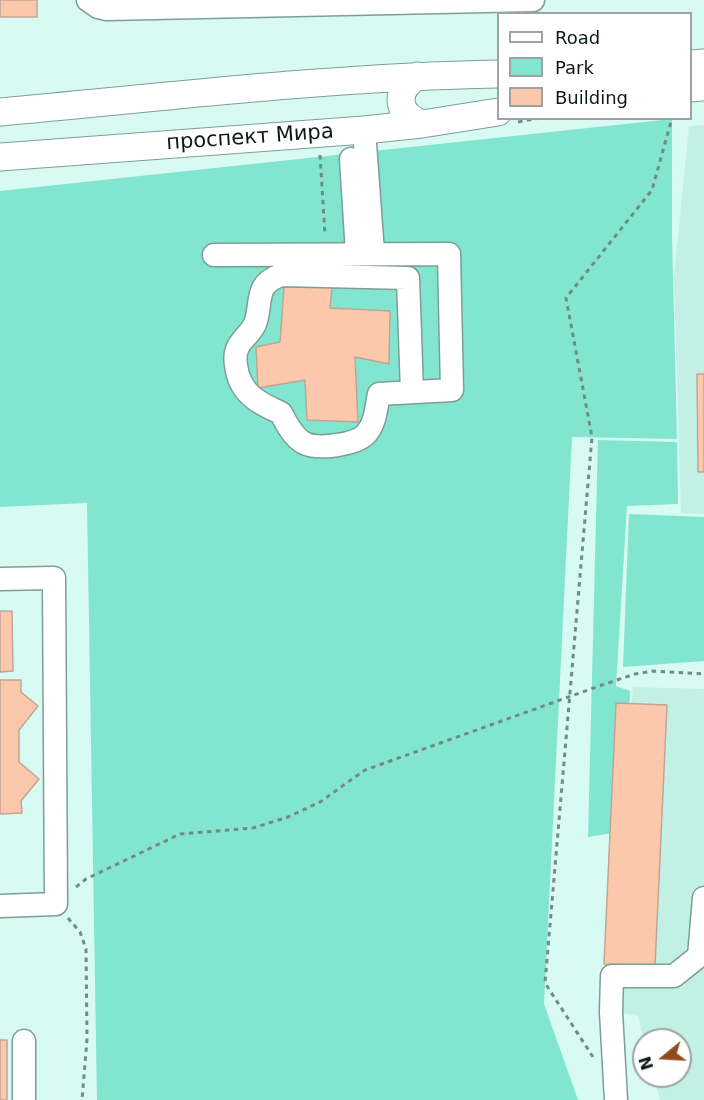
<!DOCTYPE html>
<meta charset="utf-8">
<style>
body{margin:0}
#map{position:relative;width:704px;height:1100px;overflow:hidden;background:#d7faf2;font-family:"DejaVu Sans",sans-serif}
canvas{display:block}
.legend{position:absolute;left:497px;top:12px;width:195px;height:108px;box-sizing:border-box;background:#fefffe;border:2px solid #9da3a1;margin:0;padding:8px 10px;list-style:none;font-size:18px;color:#0c1916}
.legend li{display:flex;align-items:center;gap:12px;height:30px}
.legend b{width:30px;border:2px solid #9da3a1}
.north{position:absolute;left:632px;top:1028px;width:60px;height:60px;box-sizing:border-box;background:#fefffe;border:2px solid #9da3a1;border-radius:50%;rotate:252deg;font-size:16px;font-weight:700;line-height:24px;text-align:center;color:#0c1916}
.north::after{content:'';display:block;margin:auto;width:21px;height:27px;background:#914d21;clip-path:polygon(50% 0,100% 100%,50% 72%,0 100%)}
</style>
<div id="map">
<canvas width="704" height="1100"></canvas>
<ul class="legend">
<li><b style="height:8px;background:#fff"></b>Road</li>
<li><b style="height:16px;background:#81e5d0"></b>Park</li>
<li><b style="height:16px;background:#fcc8ab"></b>Building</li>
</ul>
<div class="north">N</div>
</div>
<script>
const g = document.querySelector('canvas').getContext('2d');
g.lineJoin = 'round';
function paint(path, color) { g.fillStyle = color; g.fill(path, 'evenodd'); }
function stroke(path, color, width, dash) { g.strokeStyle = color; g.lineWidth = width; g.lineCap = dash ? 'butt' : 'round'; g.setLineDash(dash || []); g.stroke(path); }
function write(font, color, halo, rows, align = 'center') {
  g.font = font + ' "DejaVu Sans",sans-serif'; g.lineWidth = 4.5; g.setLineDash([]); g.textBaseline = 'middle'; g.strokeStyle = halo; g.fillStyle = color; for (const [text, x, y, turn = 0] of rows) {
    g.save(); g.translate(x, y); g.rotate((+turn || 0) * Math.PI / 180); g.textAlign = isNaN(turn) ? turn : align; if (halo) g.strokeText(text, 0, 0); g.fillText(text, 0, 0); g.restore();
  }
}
const built = new Path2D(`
 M704,125V514L681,513L674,277L689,126Z
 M633,687L704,689V1100H660L654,1076H680V1040H644L638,1016L600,1009Z`);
const green = new Path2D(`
 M672,119V236L677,439L572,437L544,1004L578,1100H97L87,503L0,507V191Z
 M598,440L677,442L678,504L627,506L616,686L630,691L624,831L588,837Z
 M629,514L704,517V661L623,667Z`);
const building = new Path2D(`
 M0,0H37V17H0Z
 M284,287H332L330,308L390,311L389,364L355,357L358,422L307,420L305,380L258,388L256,347L280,342Z
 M697,374H704V472H698Z
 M0,611H12L13,671L0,672Z
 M0,680H21V692L38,706L19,730V762L39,779L21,801L22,813L0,814Z
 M616,703L667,705L655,966L604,964Z
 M0,1040H7V1100H0Z`);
const path = new Path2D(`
 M518,122L540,118
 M320,155L325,235
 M76,887L86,879L180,834L253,828L288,817L320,802L365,770L602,685L635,674L653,671L704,674
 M68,918L80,932L86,949L87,1039L82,1100
 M593,1057L545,983L592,437L566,298L652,190L672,118`);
const minor = new Path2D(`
 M88,0L98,7L107,9L533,0
 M364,130L373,253
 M351,159L357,253
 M214,255L449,254L452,390L379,394C376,407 376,423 366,434C355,445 318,450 304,443C293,437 286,423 281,413C258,403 239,393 236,365C235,359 235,353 238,347C243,337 253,332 256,321C262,300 255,284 281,275L408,278L412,392
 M0,579L54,578L56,904L0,906
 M24,1041V1100
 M616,1100L611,1012L612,976H674L699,956L704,898`);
const major = new Path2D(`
 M690,64L704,63
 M417,76C394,91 396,114 422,124
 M690,88L704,87
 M0,112C166,97 332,77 498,74
 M0,157L364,130L422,124L498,112`);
const streetNames = [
 ["проспект Мира",250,138,-4]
];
paint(built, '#c3f0e5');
paint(green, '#81e5d0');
paint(building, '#fcc8ab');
stroke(building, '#c0a596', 1.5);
stroke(minor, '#7d9e96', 25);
stroke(major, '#7d9e96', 29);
stroke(path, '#738b85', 3, [4.5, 4.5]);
stroke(minor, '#fff', 22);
stroke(major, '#fff', 27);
write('21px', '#0c1916', '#fefffe', streetNames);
</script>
